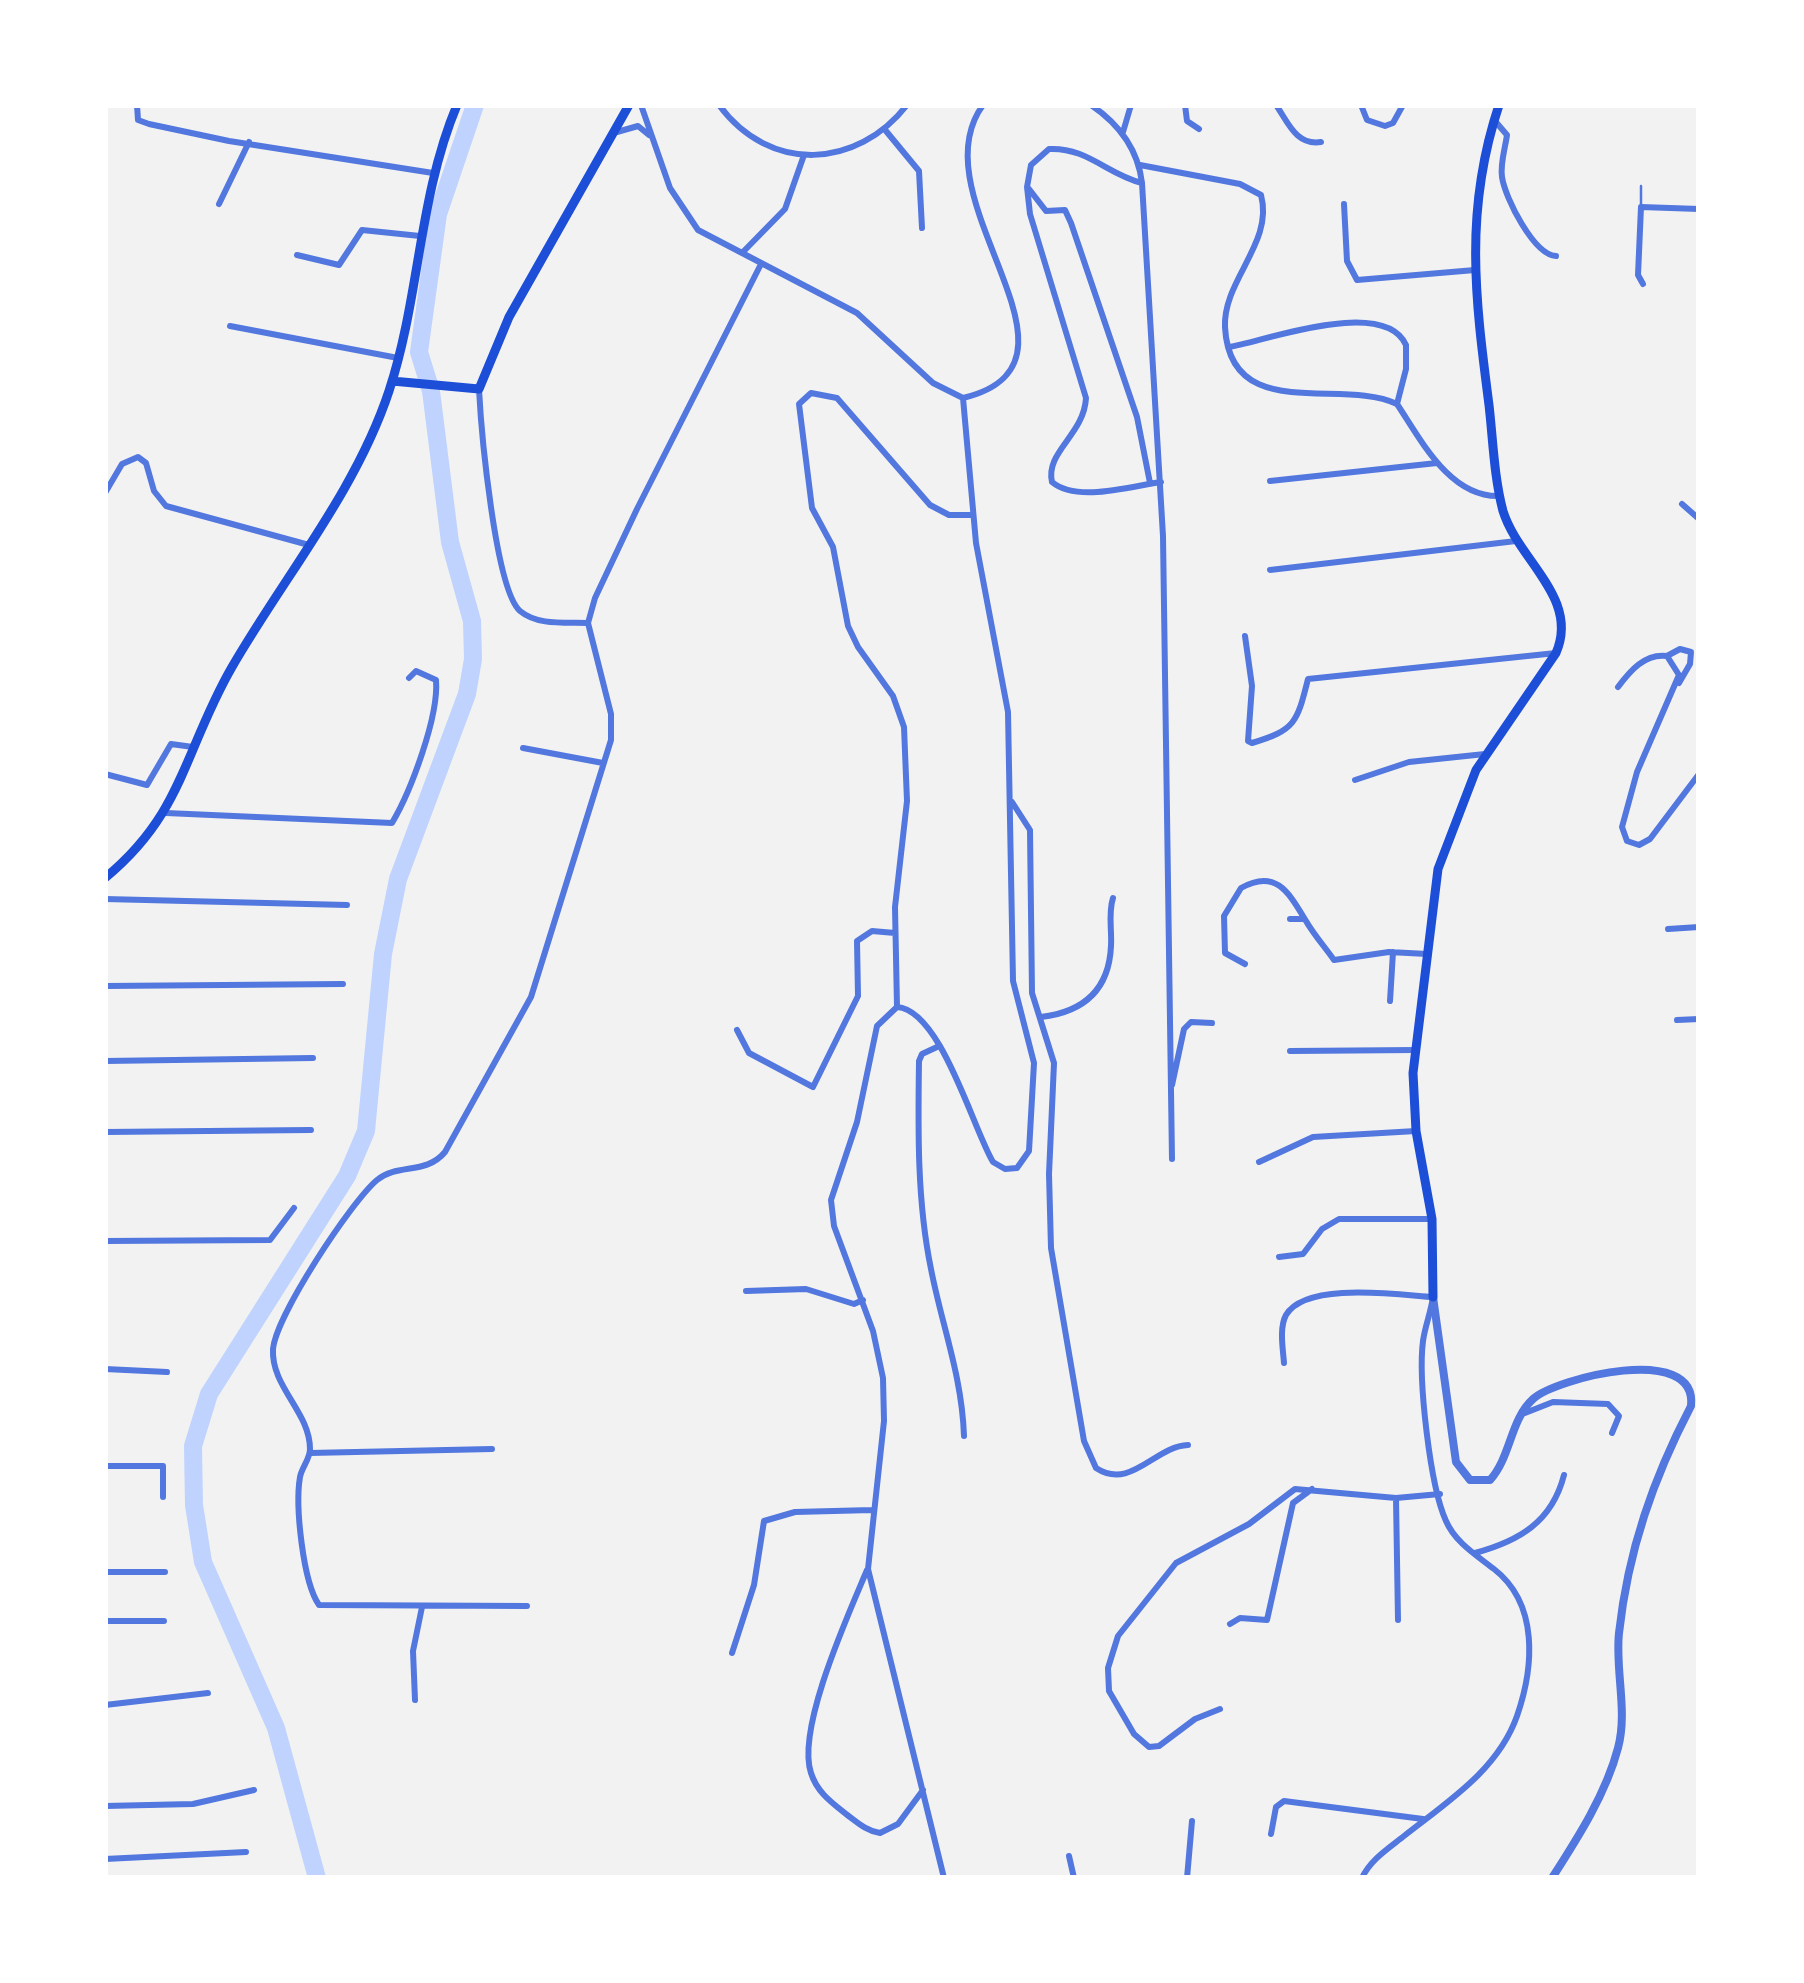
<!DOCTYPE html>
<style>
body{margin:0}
#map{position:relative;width:1804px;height:1983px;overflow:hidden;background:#f2f2f2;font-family:"Alegreya Sans",sans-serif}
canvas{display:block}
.frame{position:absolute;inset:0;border:108px solid #fff;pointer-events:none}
</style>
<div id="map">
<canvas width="1804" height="1983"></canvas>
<div class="frame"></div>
</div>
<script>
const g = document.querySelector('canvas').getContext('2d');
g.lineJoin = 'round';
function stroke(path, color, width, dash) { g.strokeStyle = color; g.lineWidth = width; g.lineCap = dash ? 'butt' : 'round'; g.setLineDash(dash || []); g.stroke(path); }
const river = new Path2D(`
 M317,1878L276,1728L203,1562L194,1505L193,1446L209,1394L347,1176L366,1131L383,954L398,879L467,694L473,659L472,621L450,542L431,391L419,352L438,214L475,105`);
const service = new Path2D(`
 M1641,206V186`);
const minor = new Path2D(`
 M137,105L138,120L149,124L229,141L433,173
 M641,105L670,188L698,230L857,313L933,383L963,398
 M719,105C770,174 857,169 907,105
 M1091,105C1119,124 1138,149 1142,183L1163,536L1172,1159
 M1185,105L1187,121L1199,129
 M1276,105C1288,122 1296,146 1321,142
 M1361,105L1367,120L1385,126L1393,123L1403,105
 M1495,121L1507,135C1505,149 1500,164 1502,177C1505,198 1534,255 1556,256
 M886,131L919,171L922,228
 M617,132L638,126L649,135
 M1123,132L1131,105
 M1140,165L1240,184L1261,195C1274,243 1223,280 1225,327C1230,425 1342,377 1397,404C1421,440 1450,498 1500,496
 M1142,183C1108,175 1087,147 1049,149L1031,165L1027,187L1030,214L1086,398C1084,435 1045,452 1052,482C1077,503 1132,486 1161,482
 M1029,189L1046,211L1065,210L1071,223L1137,417L1150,483
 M219,204L249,142
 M1344,204L1347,261L1357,280L1475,270
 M742,253L785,209L804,155
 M297,255L339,265L362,230L420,236
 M1643,284L1638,275L1641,207L1699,209
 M230,326L398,358
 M1229,347C1268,340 1384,297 1406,345V369L1397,404
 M479,389C481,428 495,589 520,611C538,626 566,622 588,623L595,598L637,509L761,264
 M963,398C1108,363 914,199 983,105
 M1270,481L1437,463
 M105,493L122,464L138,457L146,463L154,491L166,506L309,545
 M1682,504L1699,519
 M1270,570L1516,541
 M1245,636L1252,686L1248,741L1252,743C1296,730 1297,722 1308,679L1556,653
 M1667,656L1680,649L1691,652L1690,664L1679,683
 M1618,687C1630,671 1645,653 1667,656L1679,675L1637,772L1622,827L1627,841L1639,845L1650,839L1699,774
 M523,748L603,763
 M105,774L147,785L171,744L193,747
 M1355,780L1409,762L1485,754
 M1012,802L1030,830L1032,993L1054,1063L1049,1174L1051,1248L1084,1441L1096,1468C1131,1491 1155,1446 1188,1445
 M166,813L392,823C411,791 439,716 436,680L416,671L409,678
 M105,899L347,905
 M1290,919H1304
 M1668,929L1699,927
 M1245,964L1225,953L1224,916L1241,888C1276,868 1289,893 1306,921C1314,935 1325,947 1334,960L1389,952L1427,954
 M105,986L343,984
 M1390,1001L1393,952
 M897,1007L895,907L907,801L904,727L893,696L858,647L848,626L833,547L812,508L799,404L811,393L837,398L930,505L949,515H973
 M1041,1017C1083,1012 1109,990 1111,946C1112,930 1108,913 1113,898
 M1677,1020L1699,1019
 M737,1030L749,1053L813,1087L858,996L857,941L872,931L895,933
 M937,1047L922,1054L919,1061C918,1130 917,1201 931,1269C942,1326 962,1376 964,1436
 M1290,1051L1416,1050
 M105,1061L313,1058
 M1172,1085L1184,1029L1191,1022L1212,1023
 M105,1132L311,1130
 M1259,1162L1313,1137L1416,1131
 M105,1241L270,1240L294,1208
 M1279,1257L1303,1254L1322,1229L1339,1219H1432
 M746,1291L806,1289L854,1304L863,1300
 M1284,1363C1283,1349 1279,1328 1286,1315C1306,1281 1400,1295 1433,1297C1431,1312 1425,1326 1423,1341C1418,1379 1430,1486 1446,1521C1455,1542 1476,1555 1494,1569C1539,1604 1534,1667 1517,1716C1498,1770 1447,1802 1404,1836C1389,1848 1370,1860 1362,1878
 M105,1369L167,1372
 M1525,1413L1553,1402L1608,1404L1619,1416L1612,1433
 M310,1453L492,1449
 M105,1466H163V1497
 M1396,1498L1398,1620
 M1475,1553C1519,1541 1552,1522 1564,1475
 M867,1570C849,1613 796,1729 811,1773C817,1792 831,1802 846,1814C857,1822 866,1831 880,1833L898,1824L923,1790
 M105,1572H165
 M527,1606L319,1605C303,1582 295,1506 300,1477C302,1467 310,1459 310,1449C310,1412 271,1387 273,1349C276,1316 350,1203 377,1180C398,1163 426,1175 445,1152L531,997L611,740V714L588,623
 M105,1621H164
 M1230,1624L1240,1618L1267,1620L1293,1503L1312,1489
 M732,1653L754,1585L764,1521L795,1512L872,1510
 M415,1700L413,1651L422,1607
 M105,1705L208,1693
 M1220,1709L1195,1719L1159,1746L1149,1747L1134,1734L1109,1691L1108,1668L1118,1636L1176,1563L1249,1524L1295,1489L1396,1498L1440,1494
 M105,1806L193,1804L254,1790
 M1271,1834L1276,1807L1284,1801L1423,1819
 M1069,1856L1074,1878
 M105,1859L246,1852
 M944,1878L868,1569L884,1421L883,1378L873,1331L834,1226L831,1200L857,1122L877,1026L897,1007C941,1010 973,1129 993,1162L1005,1169L1017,1168L1029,1151L1034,1063L1013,981L1008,712L976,543L963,398
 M1187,1878L1192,1821`);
const tertiary = new Path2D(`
 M1433,1297L1456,1462L1470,1480H1490C1511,1457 1510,1420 1533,1399C1556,1378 1698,1342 1691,1406C1653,1479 1628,1551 1619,1633C1615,1670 1628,1711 1618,1748C1606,1794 1577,1839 1552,1878`);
const secondary = new Path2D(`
 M392,381L479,389L509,317L629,105
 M105,878C184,813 184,750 232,667C284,577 356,491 389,391C420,297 418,198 457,105
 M1433,1297L1432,1219L1416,1131L1413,1073L1438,869L1476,770L1556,653C1580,598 1518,560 1503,511C1494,477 1493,440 1489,405C1475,297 1464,210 1499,105`);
stroke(river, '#bfd3fe', 18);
stroke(service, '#5277de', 2.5);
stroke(minor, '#5277de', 6);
stroke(tertiary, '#5277de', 8);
stroke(secondary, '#1d4ed8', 9);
</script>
